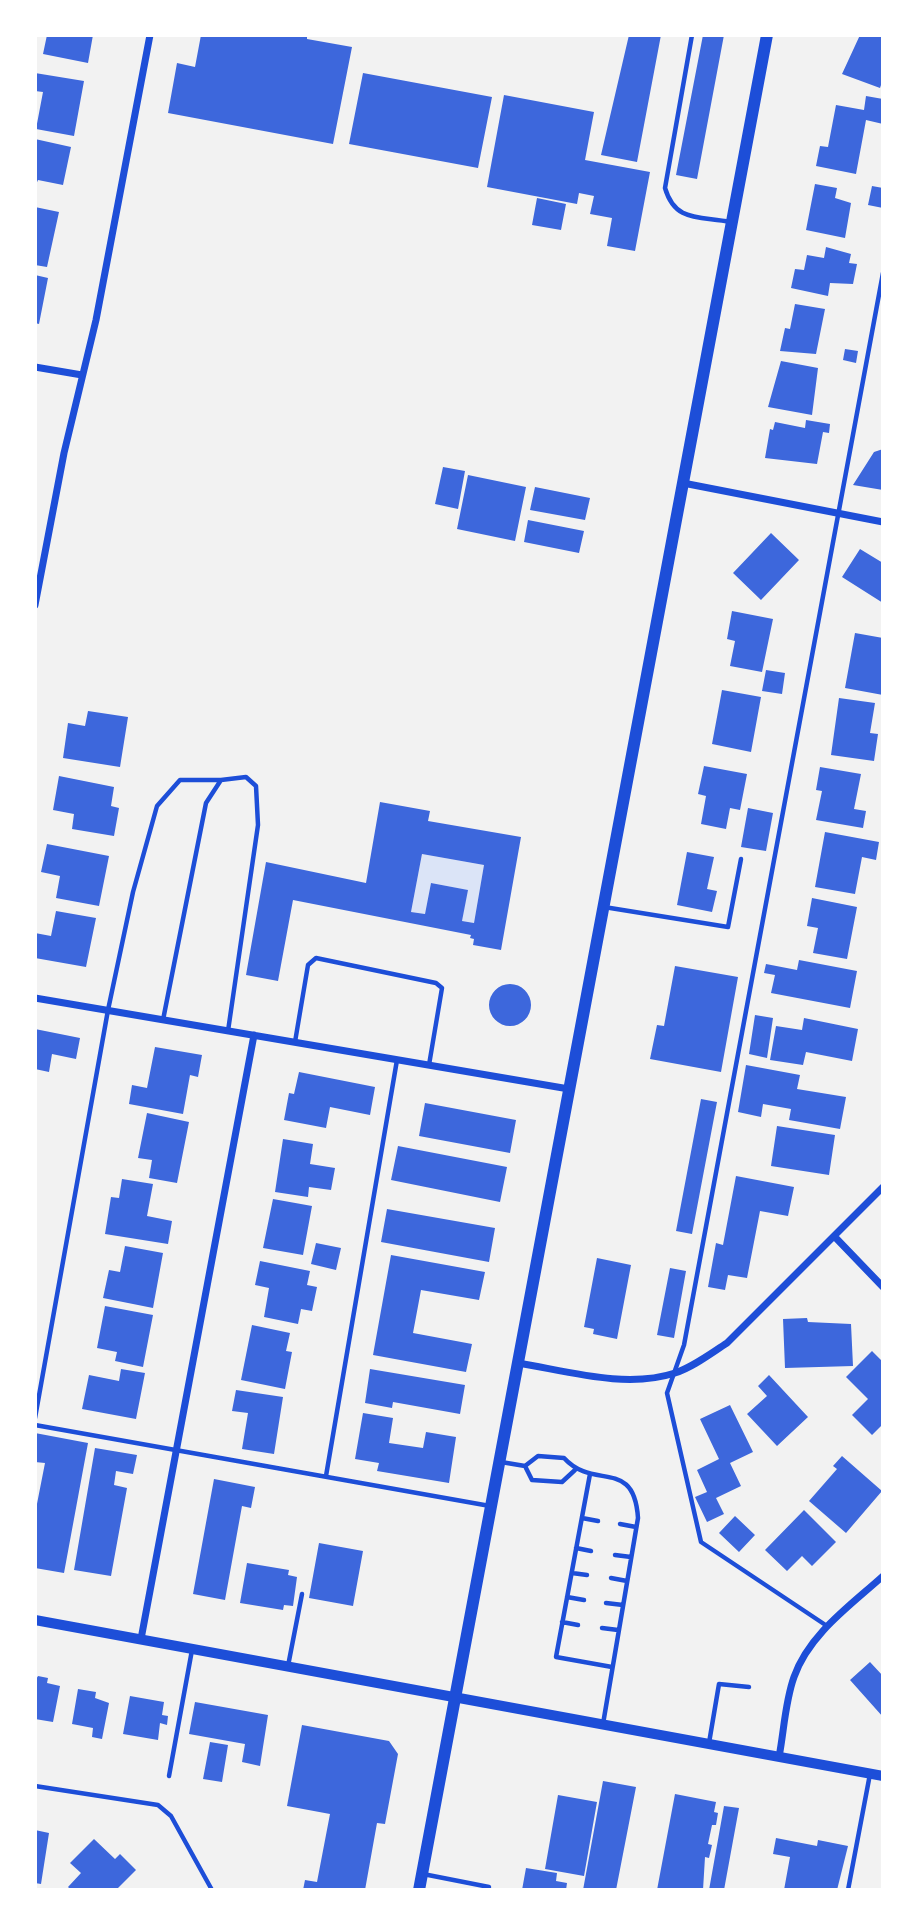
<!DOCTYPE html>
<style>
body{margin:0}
#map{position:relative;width:918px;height:1925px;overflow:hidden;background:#f2f2f2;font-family:Jost,sans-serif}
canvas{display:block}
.frame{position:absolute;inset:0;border:37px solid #fff;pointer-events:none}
</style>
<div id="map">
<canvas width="918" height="1925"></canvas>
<div class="frame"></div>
</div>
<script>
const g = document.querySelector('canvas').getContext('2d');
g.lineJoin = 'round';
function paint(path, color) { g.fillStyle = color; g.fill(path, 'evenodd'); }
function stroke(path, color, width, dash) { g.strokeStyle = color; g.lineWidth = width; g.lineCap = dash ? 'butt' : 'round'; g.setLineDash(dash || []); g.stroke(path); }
const green = new Path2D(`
 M422,854L484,865L474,923L462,921L467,890L431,883L425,914L411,912Z`);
const building = new Path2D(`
 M47,35H93L88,63L43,54Z
 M201,35H307V39L352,47L333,144L168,113L177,63L195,67Z
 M629,35H661L637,162L601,155Z
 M703,35H724L697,179L676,175Z
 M860,35H883V79L880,88L842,74Z
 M35,73L84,81L74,136L36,129L43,92L35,91Z
 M363,73L492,97L478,168L349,144Z
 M504,95L594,112L585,160L650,172L635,251L607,246L612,218L590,214L594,196L579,193L577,204L487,187Z
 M866,96L883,99V124L866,120L856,174L816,166L820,146L828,147L836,105L864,110Z
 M35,139L71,147L63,185L38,180L35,187Z
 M815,184L837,188L835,198L851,203L845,238L806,230Z
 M872,186L883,188V208L868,205Z
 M537,198L566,204L561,230L532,225Z
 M35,207L59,212L47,267L35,265Z
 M826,247L851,254L849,263L857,264L853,284L830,283L828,296L791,288L795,269L804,270L807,255L824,258Z
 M35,275L48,278L39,324L35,323Z
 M795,304L825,309L816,354L780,351L785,328L790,329Z
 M845,349L858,351L856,363L843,360Z
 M781,361L818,368L812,415L768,407Z
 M806,420L830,424L829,433L823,432L817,464L765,458L770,429L773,430L775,422L805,428Z
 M883,449V490L853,485L874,452Z
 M443,467L465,471L458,509L435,504Z
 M468,475L526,487L515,541L457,529Z
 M535,487L590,498L585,520L530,510Z
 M528,520L584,531L579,553L524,542Z
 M771,533L799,560L761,600L733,573Z
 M860,549L883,563V603L842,577Z
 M732,611L773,619L762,672L730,666L735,641L727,639Z
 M855,633L883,638V695L845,688Z
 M766,670L785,673L782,694L762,691Z
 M722,690L761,697L751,752L712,744Z
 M839,698L875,703L870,733L878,734L874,761L831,755Z
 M88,711L128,717L120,767L63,758L68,723L85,726Z
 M704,766L747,774L740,810L730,808L726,829L701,824L706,796L698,794Z
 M820,767L861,774L854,809L866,811L863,828L816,820L822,791L816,790Z
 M59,776L114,787L111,806L119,808L114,836L72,829L74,814L53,810Z
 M380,802L430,811L428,821L521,837L501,950L473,945L474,939L470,938L471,935L293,900L278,981L246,975L266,862L366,883ZM422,854L484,865L474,923L462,921L468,890L431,883L425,914L411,912Z
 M748,808L773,813L766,851L741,847Z
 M825,832L879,842L876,860L862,857L855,894L815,887Z
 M47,844L109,856L99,906L56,898L60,876L41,872Z
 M687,852L714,857L707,889L717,891L712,912L677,905Z
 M812,898L857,907L847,959L813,953L818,928L807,926Z
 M56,911L96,918L86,967L35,958V933L51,936Z
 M799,960L857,971L850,1008L771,993L775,975L764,973L766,964L797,970Z
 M675,966L738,977L721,1072L650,1059L657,1025L664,1026Z
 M489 1005a21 21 0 1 1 42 0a21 21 0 1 1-42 0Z
 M755,1015L773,1018L767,1058L749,1054Z
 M804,1018L858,1029L852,1061L806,1052L803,1065L770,1060L776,1026L802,1030Z
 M35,1029L80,1038L76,1059L52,1054L49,1072L35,1069Z
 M155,1047L202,1055L198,1077L190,1075L183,1114L129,1104L132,1085L147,1088Z
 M746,1065L800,1075L797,1089L846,1097L840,1129L789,1120L791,1109L763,1104L761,1117L738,1112Z
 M299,1072L375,1087L370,1115L330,1107L326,1128L284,1120L289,1093L294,1094Z
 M701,1099L717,1102L692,1234L676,1231Z
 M425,1103L516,1120L510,1153L419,1136Z
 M147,1113L189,1122L177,1183L149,1178L152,1160L138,1158Z
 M777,1126L835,1135L829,1175L771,1166Z
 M283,1139L313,1144L310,1164L335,1168L331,1190L309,1187L308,1197L275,1192Z
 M398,1146L507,1167L500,1202L391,1180Z
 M736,1176L794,1187L788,1216L760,1211L747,1278L728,1275L725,1290L708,1287L716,1243L723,1245Z
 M122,1179L153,1184L147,1216L172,1221L168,1244L105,1234L111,1197L119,1198Z
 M273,1199L312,1206L303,1255L263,1248Z
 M387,1209L495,1228L489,1262L381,1242Z
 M316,1243L341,1248L336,1270L311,1264Z
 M125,1246L163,1253L153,1308L103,1298L109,1270L120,1272Z
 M391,1255L485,1272L479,1300L421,1290L413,1333L472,1344L466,1372L373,1355Z
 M597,1258L631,1265L617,1339L593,1334L594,1329L584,1327Z
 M260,1261L310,1271L307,1285L317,1287L312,1311L301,1309L298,1324L264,1317L269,1288L255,1285Z
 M670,1268L686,1271L674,1338L657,1335Z
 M105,1306L153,1315L143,1367L115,1361L117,1352L97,1348Z
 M807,1318L808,1322L851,1324L853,1366L785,1368L783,1319Z
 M252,1325L290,1333L286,1351L292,1352L285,1389L241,1380Z
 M872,1351L883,1362V1424L872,1435L852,1415L868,1399L846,1377Z
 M121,1369L145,1373L136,1419L82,1409L89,1375L119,1381Z
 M370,1369L465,1385L460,1414L393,1402L392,1408L365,1403Z
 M769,1375L808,1417L777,1446L747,1414L767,1396L758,1386Z
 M236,1390L283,1397L274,1454L242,1449L248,1413L232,1411Z
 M730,1405L753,1452L730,1463L741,1486L716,1498L724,1514L707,1522L695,1497L707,1492L697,1470L719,1459L700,1419Z
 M363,1413L393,1418L389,1443L423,1448L426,1432L456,1437L449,1483L377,1471L379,1463L355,1459Z
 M35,1433L88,1443L64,1573L35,1568V1514L45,1463L35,1462Z
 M95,1448L137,1455L133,1474L116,1471L114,1485L127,1488L111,1576L74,1570Z
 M842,1456L882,1491L846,1533L809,1501L837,1469L833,1466Z
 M214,1479L255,1487L251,1508L242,1506L225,1600L193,1594Z
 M804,1510L836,1542L812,1566L802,1556L787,1571L765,1550Z
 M735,1516L755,1535L739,1552L719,1533Z
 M319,1543L363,1551L353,1606L309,1598Z
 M247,1563L289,1570L288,1575L297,1577L293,1606L284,1605L283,1610L240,1603Z
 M870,1662L883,1676V1717L850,1680Z
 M38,1676L48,1678L47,1683L60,1686L53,1722L35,1719V1681Z
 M78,1689L96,1692L95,1698L109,1703L102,1739L92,1737L93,1728L72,1724Z
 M130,1696L164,1702L162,1715L168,1716L167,1725L160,1723L158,1740L123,1734Z
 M195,1702L268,1715L260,1766L242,1762L245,1744L189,1734Z
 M302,1725L389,1741L398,1754L385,1824L377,1823L365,1890H303L305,1880L317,1882L330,1814L287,1806Z
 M210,1742L228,1745L222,1782L203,1779Z
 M603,1781L636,1787L616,1890H583Z
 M675,1794L716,1802L714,1812L718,1813L716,1825H712L708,1844L712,1845L709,1858L705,1857L703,1890H657Z
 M558,1795L597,1802L584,1876L545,1869Z
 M724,1806L739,1808L724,1890H709Z
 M35,1830L49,1833L41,1884L35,1883Z
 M776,1838L817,1846L818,1840L848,1846L837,1890H784L790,1857L773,1854Z
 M94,1839L115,1859L120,1854L136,1870L116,1890H71L68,1887L81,1873L70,1863Z
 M526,1868L557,1873L556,1881L567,1883L566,1890H522Z`);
const service = new Path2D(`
 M692,35L665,188C675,222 698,216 730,222
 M604,907L728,927L741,859
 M163,1020L206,803L221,780L246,777L256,786L258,825L228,1031
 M295,1042L308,965L316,958L436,983L442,988L429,1065
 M35,1418L108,1010L133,892L157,806L180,780H221
 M35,1425L490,1506
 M501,1462L525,1466L538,1456L564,1458C594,1491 634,1457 638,1518L603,1724
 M525,1466L532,1480L562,1482L575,1470
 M590,1474L556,1657L612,1667
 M326,1476L397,1060
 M582,1518L598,1521
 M620,1524L636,1527
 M576,1548L591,1551
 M615,1555L631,1557
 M572,1573L587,1575
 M611,1578L627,1581
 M567,1597L584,1600
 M606,1603L623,1605
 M562,1622L578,1625
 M827,1626L701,1542L667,1393L684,1345L883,273
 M602,1628L618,1630
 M288,1666L302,1594
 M709,1743L719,1684L749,1687
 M169,1776L192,1650
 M35,1786L158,1805L171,1816L212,1890
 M423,1874L489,1887
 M848,1890L870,1774`);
const minor = new Path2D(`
 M35,367L82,375
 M683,483L883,522
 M35,605L64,453L96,320L150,35
 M35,998L569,1089
 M834,1236L883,1287
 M518,1363C567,1371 626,1389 675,1373C693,1367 710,1354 727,1343L883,1187
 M141,1639L254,1035
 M779,1757C784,1731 785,1702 794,1677C809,1634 851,1605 883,1576`);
const tertiary = new Path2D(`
 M35,1620L883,1776`);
const secondary = new Path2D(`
 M419,1890L767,35`);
paint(green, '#dbe4f7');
paint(building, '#3d67dc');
stroke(service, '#1d4ed8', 4.5);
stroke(minor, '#1d4ed8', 7);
stroke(tertiary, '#1d4ed8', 10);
stroke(secondary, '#1d4ed8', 12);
</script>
